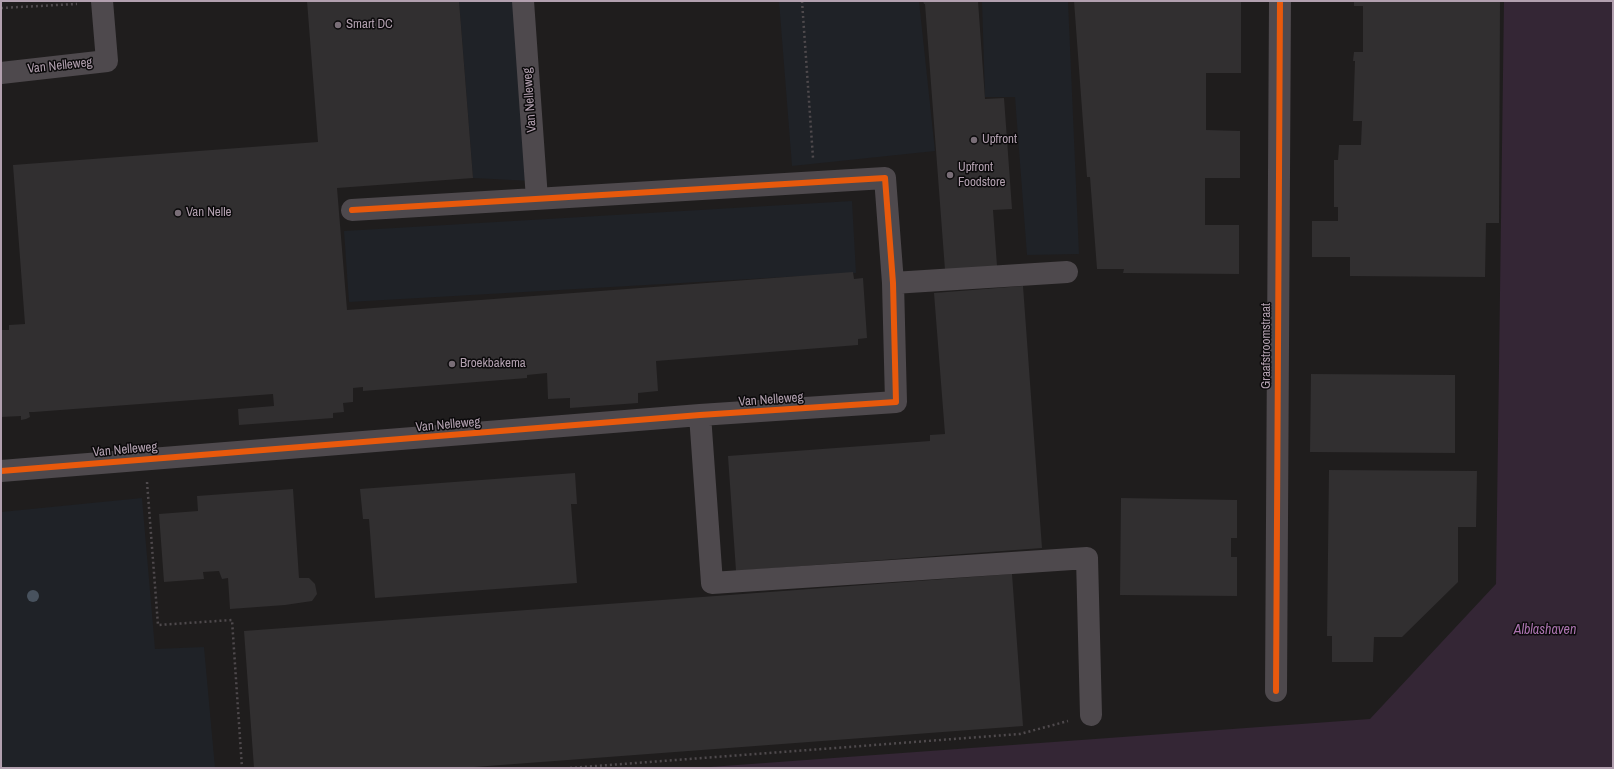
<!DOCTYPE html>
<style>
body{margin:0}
#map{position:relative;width:1614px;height:769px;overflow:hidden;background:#101010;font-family:"Archivo Narrow",sans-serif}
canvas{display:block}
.frame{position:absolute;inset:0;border:2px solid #b2a0af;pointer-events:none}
</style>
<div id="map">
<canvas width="1614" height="769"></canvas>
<div class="frame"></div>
</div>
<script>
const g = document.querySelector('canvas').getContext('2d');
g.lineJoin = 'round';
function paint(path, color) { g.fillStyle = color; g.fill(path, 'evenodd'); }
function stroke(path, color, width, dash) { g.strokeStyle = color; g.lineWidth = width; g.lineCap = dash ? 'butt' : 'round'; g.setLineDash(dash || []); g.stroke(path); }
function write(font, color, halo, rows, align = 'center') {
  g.font = font + ' "Archivo Narrow",sans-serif'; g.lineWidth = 3; g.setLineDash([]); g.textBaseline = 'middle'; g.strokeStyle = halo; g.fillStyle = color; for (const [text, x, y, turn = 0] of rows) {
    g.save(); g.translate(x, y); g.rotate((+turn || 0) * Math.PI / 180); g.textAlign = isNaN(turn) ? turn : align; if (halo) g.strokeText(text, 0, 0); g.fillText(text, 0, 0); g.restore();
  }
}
const built = new Path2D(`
 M1,1H1545L1544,584L1357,751L1134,768H1Z`);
const green = new Path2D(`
 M459,1H516L532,181L473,178Z
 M779,1H919L935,151L792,166Z
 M982,1H1068L1079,254L1027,255L1015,97H985Z
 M852,201L856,273L349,302L344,231Z
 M142,498L155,649L204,647L215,768H1V512Z`);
const water = new Path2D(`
 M1504,1H1613V768H696L1370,719L1496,584Z`);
const building = new Path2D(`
 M307,1H459L473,178L337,188L347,310L853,272L854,279L863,278L867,338L858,339V345L656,361L658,391L638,393V403L570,408V398L548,399L547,373L527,375V378L363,391V387L353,388V402L343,403L344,412L333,413V418L239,425L238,409L274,406L273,394L34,412H29L30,417L26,419L21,420V416L1,417V330H9V325L25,324L13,165L318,142Z
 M923,1H978L985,99L1004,98L1012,209L993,210L997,266L945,270L925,4H924Z
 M1074,1H1241V73H1206V130L1240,131V178H1205V225H1239V274L1123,273L1124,269H1097L1090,177H1087Z
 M1354,1H1500L1499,223H1486L1485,277L1350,276V257H1312V221H1338V207H1334V160H1338L1339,145H1361L1362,121H1353L1355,61H1353L1354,52H1363V6H1354Z
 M1023,286L1042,548L736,571L728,456L930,441V435L945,434L934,293Z
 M1311,374L1455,375V453L1310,452Z
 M1329,470L1477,471L1476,527H1458V582L1402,637H1374L1373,662H1332V636H1327Z
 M575,473L577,504H571L577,583L375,598L369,519H363L360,489Z
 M293,489L299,578H309L315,584L317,594L312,601L285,605L230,609L228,578L222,579L219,571L203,572L204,579L164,582L159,514L198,511L197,496Z
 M1121,498L1237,500V538H1231V557H1237V596L1120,595Z
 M1012,574L1023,726L461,768H254L244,631Z`);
const path = new Path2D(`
 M802,1L813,158
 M1,8L77,4
 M147,482L158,625L232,620L242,768
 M570,768L1020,734L1068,721`);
const minor = new Path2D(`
 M523,1L537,199
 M1,73L107,61L102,1
 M893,283L1067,272
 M700,415L712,583L1087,558L1091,715
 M1,471L700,415L896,402L893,283L885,178L352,210
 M1276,691L1280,1`);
const cycleway = new Path2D(`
 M1,471L700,415L896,402L893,283L885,178L352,210
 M1276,691L1280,1`);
const trees = [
 [33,596]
];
const markers = [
 [338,25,4,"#796e77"],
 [974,140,4,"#796e77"],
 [950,175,4,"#796e77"],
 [178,213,4,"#796e77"],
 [452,364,4,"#796e77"]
];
const poiNames = [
 ["Smart DC",346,25],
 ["Upfront",982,140],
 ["Upfront",958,168],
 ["Foodstore",958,183],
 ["Van Nelle",186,213],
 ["Broekbakema",460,364]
];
const streetNames = [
 ["Van Nelleweg",60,66,-6],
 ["Van Nelleweg",530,100,-94],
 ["Graafstroomstraat",1267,346,-90],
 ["Van Nelleweg",771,400,-4],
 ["Van Nelleweg",448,425,-5],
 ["Van Nelleweg",125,450,-5]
];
const waterNames = [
 ["Alblashaven",1545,630]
];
paint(built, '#1f1d1d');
paint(green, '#1f2227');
paint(water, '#342635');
paint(building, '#312f30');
stroke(path, '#4f4a4d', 2.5, [2, 3]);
stroke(minor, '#4e494d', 22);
stroke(cycleway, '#e8590c', 6);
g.fillStyle = '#48525e';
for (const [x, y] of trees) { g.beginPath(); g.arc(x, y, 6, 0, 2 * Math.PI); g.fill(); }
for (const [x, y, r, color] of markers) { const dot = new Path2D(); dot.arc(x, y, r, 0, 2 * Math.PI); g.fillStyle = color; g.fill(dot); stroke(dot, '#0b0a0b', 1.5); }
write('13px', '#b2a0af', '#0b0a0b', poiNames, 'left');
write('13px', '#b2a0af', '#0b0a0b', streetNames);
write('italic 14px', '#ac74b0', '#0b0a0b', waterNames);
</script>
